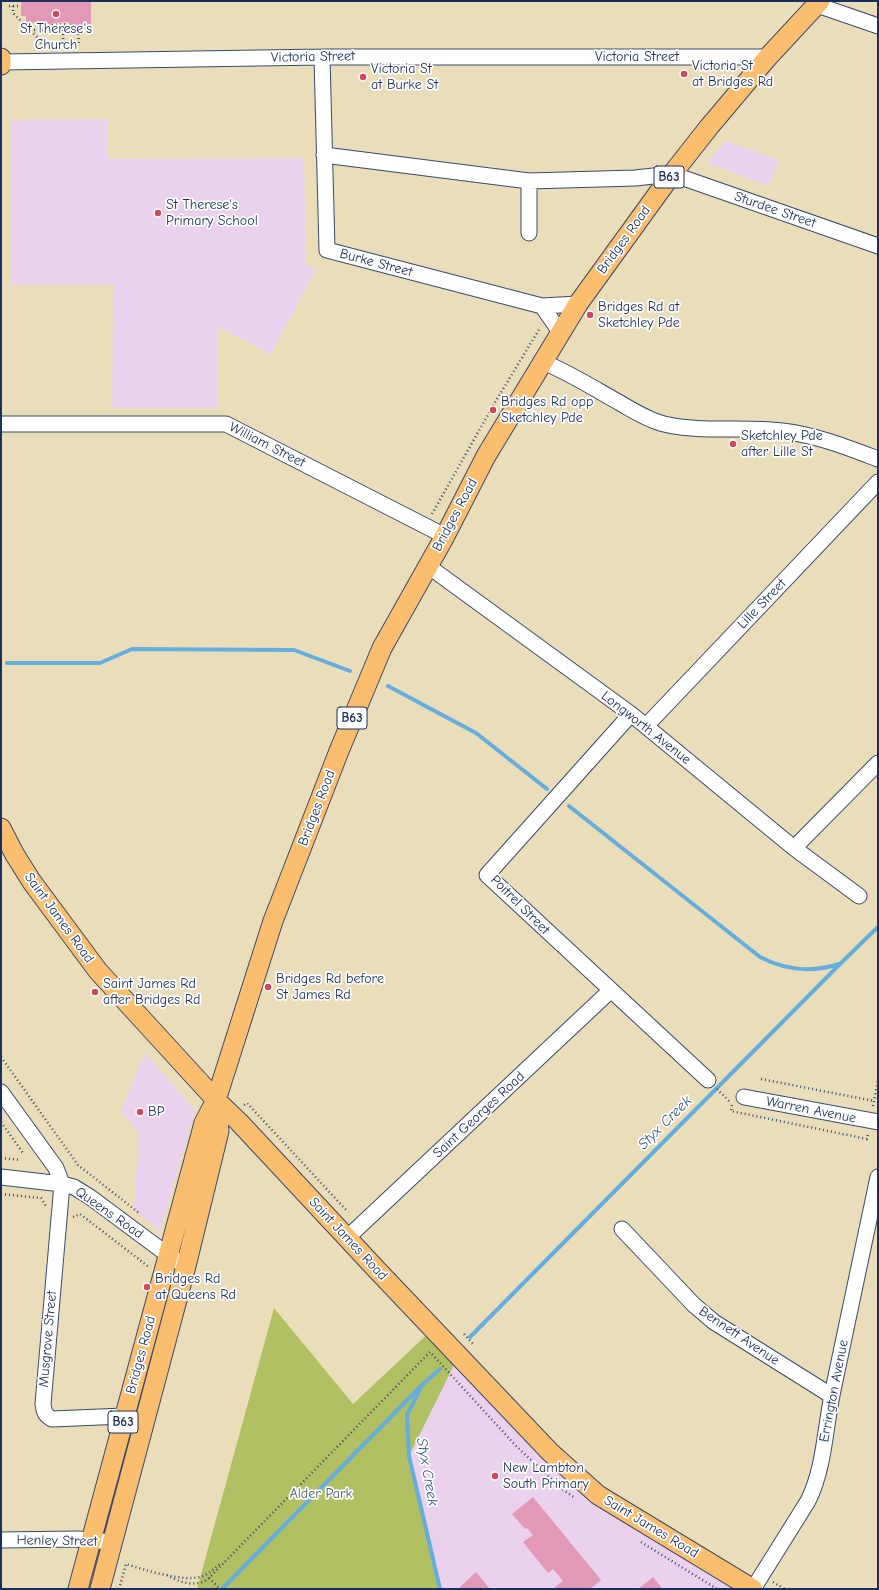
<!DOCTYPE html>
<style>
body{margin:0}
#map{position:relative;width:879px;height:1590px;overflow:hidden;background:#eadeba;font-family:"Comic Neue",sans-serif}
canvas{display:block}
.frame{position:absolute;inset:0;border:2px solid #1b2f5e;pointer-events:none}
</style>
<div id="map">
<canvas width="879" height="1590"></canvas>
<div class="frame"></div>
</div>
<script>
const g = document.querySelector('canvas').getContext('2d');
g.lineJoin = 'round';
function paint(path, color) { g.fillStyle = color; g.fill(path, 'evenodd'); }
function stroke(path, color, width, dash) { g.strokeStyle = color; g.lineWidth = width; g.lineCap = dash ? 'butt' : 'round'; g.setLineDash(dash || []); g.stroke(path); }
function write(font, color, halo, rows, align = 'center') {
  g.font = font + ' "Comic Neue",sans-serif'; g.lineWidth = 3.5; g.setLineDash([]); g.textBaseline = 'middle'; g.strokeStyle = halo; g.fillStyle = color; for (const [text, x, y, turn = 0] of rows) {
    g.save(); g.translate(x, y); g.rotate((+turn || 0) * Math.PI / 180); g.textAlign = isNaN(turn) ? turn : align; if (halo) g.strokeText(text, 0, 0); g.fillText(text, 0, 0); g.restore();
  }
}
const built = new Path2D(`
 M108,119V159L304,158L306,265L316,269L271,354L217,326V408H112L113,285H11V120Z
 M725,141L779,160L769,186L707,163Z
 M145,1053L195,1110L160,1231L134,1210L139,1134L121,1111Z
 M459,1356L550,1452L753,1589H440L409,1456L407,1415Z`);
const green = new Path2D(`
 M274,1308L353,1404L433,1329L459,1355L409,1456L440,1589H197Z`);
const stream = new Path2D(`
 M7,663H100L132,649L294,650L350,671
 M388,686L476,733L547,789
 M569,806L760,957C785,970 812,973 839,964
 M470,1337L840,964L878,927
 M440,1369L422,1385L407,1415L409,1456L440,1589
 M222,1589L422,1385`);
const building = new Path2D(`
 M21,1H91V26L69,27V22L52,23V29H44V22L26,23V16H21Z
 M533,1497L601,1580L590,1589H555L554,1588L563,1581L553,1569L548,1573L523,1542L533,1535L527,1528L525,1529L512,1514Z
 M476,1572L490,1589H460L459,1588Z
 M653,1577L663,1589H638Z`);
const path = new Path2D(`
 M9,6H21
 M13,6V13L41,41V44
 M52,25L67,24V27H59L60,30
 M30,30H78L79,44
 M63,30V44
 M432,514L494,404L540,328
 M1,1057L78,1165L139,1213
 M761,1079L874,1101
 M717,1089L731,1103
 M244,1105L247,1103L348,1212
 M732,1105L731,1111L867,1139L868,1134
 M873,1106L878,1080
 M1,1122L23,1153
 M1,1158L21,1160
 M1,1194L41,1198L46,1206
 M73,1217L80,1214L149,1267
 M464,1334L473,1344
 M641,1542L717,1589
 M167,1575C179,1582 195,1588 208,1579L430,1352L516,1446L562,1489L575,1498
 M209,1578L220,1589
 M773,1582L785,1589
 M119,1589L126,1564C145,1570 185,1583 203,1576C210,1573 215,1568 221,1563`);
const minor = new Path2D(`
 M817,5L878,26
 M322,57L327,250L542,306L578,304
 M2,62L322,57H768
 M324,155L529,181L635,178L672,174L878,246
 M529,181V233
 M542,306L560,332
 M543,362C570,373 595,389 620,403C634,411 648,420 664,424C702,433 743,426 782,431C816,435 846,447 878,459
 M1,424H226L445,536
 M428,566L631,714L794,848L859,896
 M631,714L487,875L708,1080
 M646,726L878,482
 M794,848L878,763
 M1,1092L56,1168L62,1184L43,1404C44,1412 45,1415 52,1419L124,1416
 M744,1097L878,1122
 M1,1177L62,1184L74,1187L90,1197L168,1255L186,1266
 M622,1229L694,1305L714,1322L832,1396
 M347,1238L610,991
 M1,1540L78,1539L112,1542
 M753,1589L808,1501C824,1469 825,1430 832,1395C847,1322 863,1250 878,1177`);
const major = new Path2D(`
 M1,58V65
 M1,828L15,855L32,882L98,971L216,1100L239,1122L377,1270L550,1452L598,1495L753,1589
 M78,1589L204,1123L216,1100L273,921L339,751L382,648L445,536L486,456L578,304L672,174L709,127L768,57L820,1
 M100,1589L186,1266L219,1131L216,1100`);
const markers = [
 [56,14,4,"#d1495b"],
 [684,74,4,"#d1495b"],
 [363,77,4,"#d1495b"],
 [158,213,4,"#d1495b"],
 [590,315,4,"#d1495b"],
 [493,410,4,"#d1495b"],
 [733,444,4,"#d1495b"],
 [268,987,4,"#d1495b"],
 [95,992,4,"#d1495b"],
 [140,1112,4,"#d1495b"],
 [147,1287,4,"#d1495b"],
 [495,1476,4,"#d1495b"]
];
const shields = [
 [669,177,30],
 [352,718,30],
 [123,1422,30]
];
const shieldNames = [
 ["B63",669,177],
 ["B63",352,718],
 ["B63",123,1422]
];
const poiNames = [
 ["St Therese's",56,29,"center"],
 ["Church",56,45,"center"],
 ["Victoria St",692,66],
 ["at Bridges Rd",692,82],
 ["Victoria St",371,69],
 ["at Burke St",371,85],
 ["St Therese's",166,205],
 ["Primary School",166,221],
 ["Bridges Rd at",598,307],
 ["Sketchley Pde",598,323],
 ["Bridges Rd opp",501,402],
 ["Sketchley Pde",501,418],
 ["Sketchley Pde",741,436],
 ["after Lille St",741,452],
 ["Bridges Rd before",276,979],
 ["St James Rd",276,995],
 ["Saint James Rd",103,984],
 ["after Bridges Rd",103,1000],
 ["BP",148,1112],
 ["Bridges Rd",155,1279],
 ["at Queens Rd",155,1295],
 ["New Lambton",503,1468],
 ["South Primary",503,1484]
];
const streetNames = [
 ["Victoria Street",313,57,-1],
 ["Victoria Street",637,57],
 ["Sturdee Street",775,210,19],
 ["Bridges Road",624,240,-54],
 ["Burke Street",376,263,15],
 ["William Street",267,445,27],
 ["Bridges Road",455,515,-62],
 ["Lille Street",762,604,-46],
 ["Longworth Avenue",646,728,38],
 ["Bridges Road",317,808,-69],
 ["Poitrel Street",520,905,45],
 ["Saint James Road",59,918,54],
 ["Warren Avenue",811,1110,11],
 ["Saint Georges Road",479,1115,-43],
 ["Queens Road",109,1213,35],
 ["Saint James Road",348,1239,47],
 ["Bennett Avenue",739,1336,34],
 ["Musgrove Street",48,1339,-85],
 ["Bridges Road",141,1355,-75],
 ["Errington Avenue",834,1391,-79],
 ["Saint James Road",651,1527,31],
 ["Henley Street",57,1541,1]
];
const parkNames = [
 ["Alder Park",321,1494]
];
const waterNames = [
 ["Styx Creek",665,1123,-45],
 ["Styx Creek",427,1472,80]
];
paint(built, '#ead1ed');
paint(green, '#b1c063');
stroke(stream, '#65addc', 4);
paint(building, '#e299b7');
stroke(minor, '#3a496c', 17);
stroke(major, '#3a496c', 21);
stroke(path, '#3a496c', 2.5, [1, 3]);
stroke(minor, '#fff', 15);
stroke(major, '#fbbe6e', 19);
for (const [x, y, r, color] of markers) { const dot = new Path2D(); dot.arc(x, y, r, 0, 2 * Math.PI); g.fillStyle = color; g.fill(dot); stroke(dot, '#fff', 1.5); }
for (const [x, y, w] of shields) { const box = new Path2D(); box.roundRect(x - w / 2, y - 11, w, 22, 3); g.fillStyle = '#fff'; g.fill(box); stroke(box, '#1b2f5e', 1); }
write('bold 13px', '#1b2f5e', null, shieldNames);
write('14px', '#1b2f5e', '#fff', poiNames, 'left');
write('14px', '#1b2f5e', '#fff', streetNames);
write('14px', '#485a60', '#fff', parkNames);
write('italic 15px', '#355b8a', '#fff', waterNames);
</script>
